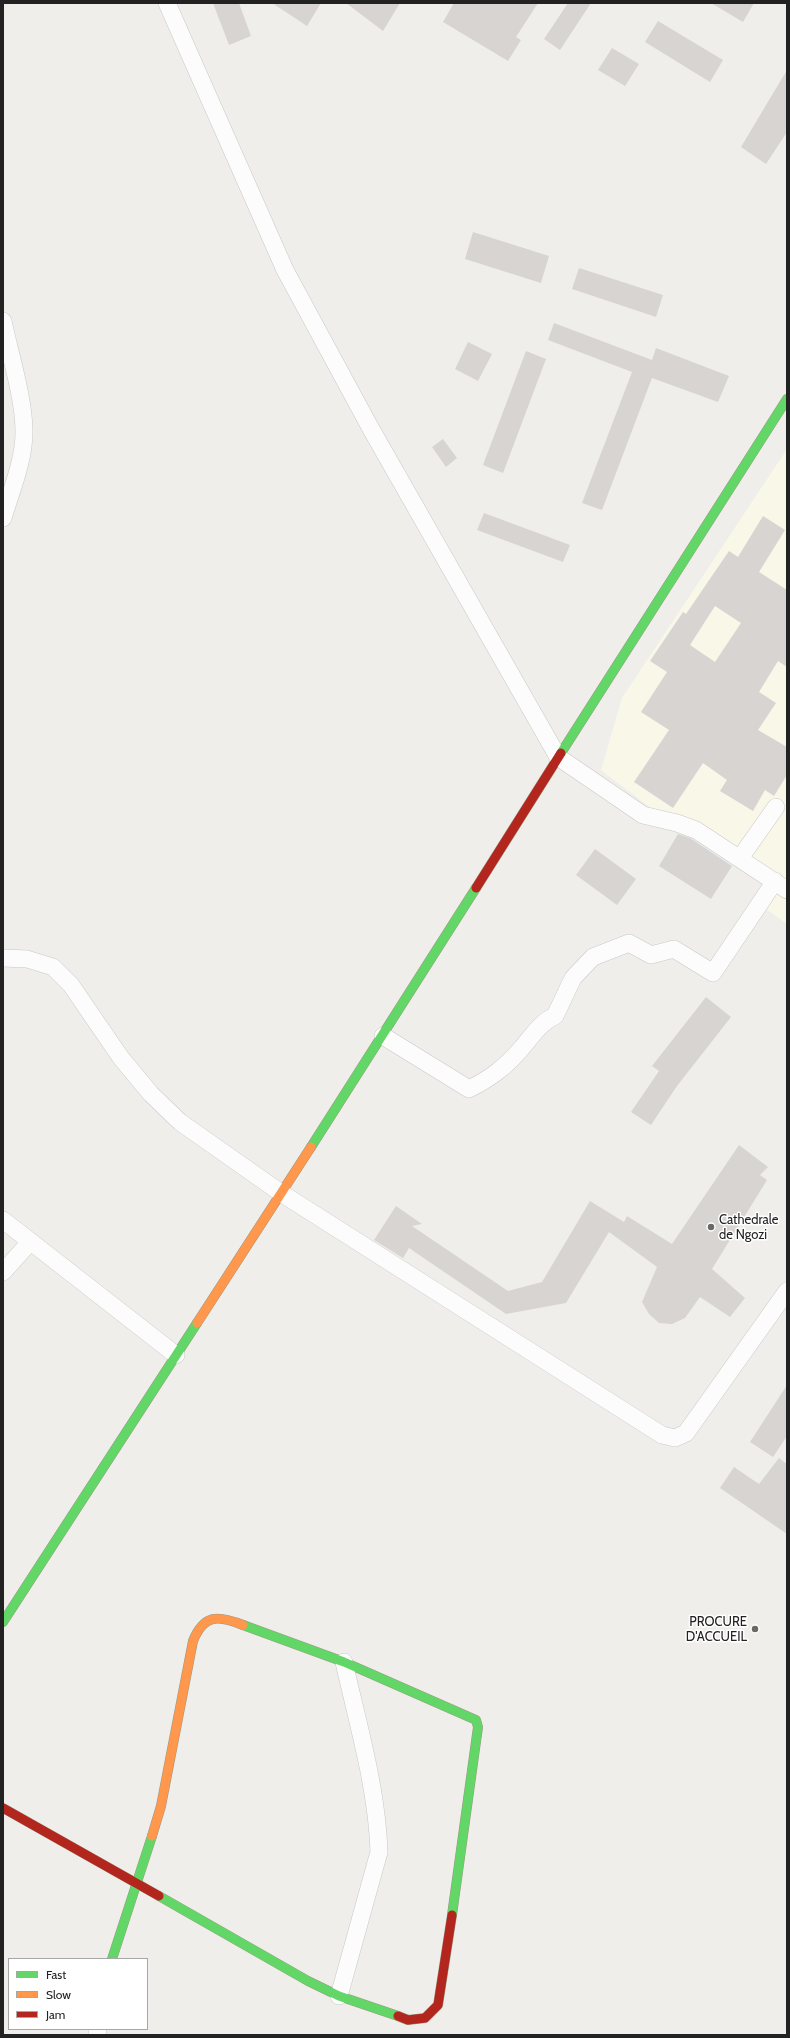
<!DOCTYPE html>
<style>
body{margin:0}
#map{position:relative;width:790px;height:2038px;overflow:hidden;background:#f0eeeb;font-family:Cabin,sans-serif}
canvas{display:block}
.frame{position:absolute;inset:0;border:4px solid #222;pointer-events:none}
.legend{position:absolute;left:8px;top:1958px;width:140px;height:72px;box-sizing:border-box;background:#fff;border:1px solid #a7a7a7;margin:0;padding:5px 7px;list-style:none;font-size:12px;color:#222}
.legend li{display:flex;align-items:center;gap:8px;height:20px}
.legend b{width:20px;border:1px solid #a7a7a7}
</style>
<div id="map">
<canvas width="790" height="2038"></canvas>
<div class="frame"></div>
<ul class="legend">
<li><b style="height:5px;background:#63d668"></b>Fast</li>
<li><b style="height:5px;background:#ff974d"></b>Slow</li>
<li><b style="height:5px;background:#b3261e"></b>Jam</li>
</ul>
</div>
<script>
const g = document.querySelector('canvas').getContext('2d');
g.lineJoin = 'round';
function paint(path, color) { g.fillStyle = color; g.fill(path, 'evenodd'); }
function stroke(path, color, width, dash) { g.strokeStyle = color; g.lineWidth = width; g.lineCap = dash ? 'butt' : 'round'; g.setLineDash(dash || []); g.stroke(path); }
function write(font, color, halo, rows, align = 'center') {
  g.font = font + ' Cabin,sans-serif'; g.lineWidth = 3; g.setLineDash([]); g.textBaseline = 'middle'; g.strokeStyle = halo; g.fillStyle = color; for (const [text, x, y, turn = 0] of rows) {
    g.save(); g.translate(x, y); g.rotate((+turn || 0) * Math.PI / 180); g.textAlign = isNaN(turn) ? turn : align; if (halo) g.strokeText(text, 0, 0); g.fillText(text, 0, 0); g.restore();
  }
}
const education = new Path2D(`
 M787,449V924L759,904L775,881L656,812L601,770L622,698Z`);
const building = new Path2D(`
 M213,3H239L251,36L229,45Z
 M272,3H321L307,26Z
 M346,3H400L383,31Z
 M454,3H538L516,37L521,40L508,61L443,22Z
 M568,3H591L560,50L544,39Z
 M711,3H754L743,22Z
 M658,21L723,60L710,82L645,42Z
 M612,48L639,64L625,86L598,70Z
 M787,70V132L766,164L741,147Z
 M473,232L549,256L541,283L465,259Z
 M579,268L663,295L656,317L572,289Z
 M554,323L652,360L656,348L729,376L718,402L652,378L602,510L582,503L632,372L548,340Z
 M468,342L492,354L478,381L455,369Z
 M526,351L546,359L503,473L483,465Z
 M443,439L457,458L446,467L432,447Z
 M484,513L570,545L563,562L477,530Z
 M763,516L785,530L759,572L787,590V667L778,661L759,692L776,703L758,730L787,747V775L774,796L765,790L753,811L720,791L727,780L703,763L673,808L634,782L669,730L641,712L667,672L650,661L683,612L686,614L729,551L738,557ZM715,606L741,623L715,662L690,645Z
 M678,834L690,838L732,866L711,899L659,866Z
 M595,849L636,879L617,905L576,875Z
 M706,997L731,1017L677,1086L651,1125L631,1112L659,1071L652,1066Z
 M739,1145L768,1167L760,1175L767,1180L712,1269L745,1298L730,1317L700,1297L685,1318L672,1324L659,1323L649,1314L642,1302L657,1267L609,1232L566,1303L506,1314L409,1248L403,1258L374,1240L396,1206L422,1224L412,1226L508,1291L542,1282L590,1201L624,1222L627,1216L672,1244Z
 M787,1385V1436L773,1457L750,1442Z
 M779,1458L787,1464V1534L720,1488L734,1467L759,1484Z`);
const street = new Path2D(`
 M167,3L285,270L371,429L558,757L643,815L677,823L696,830L787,890
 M3,321C10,355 24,398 24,432C24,461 11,491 3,518
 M740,858L776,807
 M3,958L27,959L53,967L71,985L121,1058L151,1094L180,1122L281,1193L662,1435L675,1438L686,1433L787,1291
 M383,1036L469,1089C491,1078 504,1068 520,1050C531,1038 540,1022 555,1016L573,978L593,957L629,943L651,955L674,949L713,973L775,881
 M3,1220L176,1355
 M3,1272L30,1242
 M339,1996L379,1852C377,1788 358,1725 344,1662
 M97,2035L98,2029`);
const fast = new Path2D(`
 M561,753L787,399
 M311,1147L476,888
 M3,1622L197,1323
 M243,1625L344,1662L476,1720L478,1727L452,1915
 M159,1896L308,1981L339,1996L398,2016
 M112,1959L152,1836`);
const slow = new Path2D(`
 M197,1323L311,1147
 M152,1836L161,1806L193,1641C204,1614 218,1615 243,1625`);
const jam = new Path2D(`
 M476,888L561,753
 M3,1808L159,1896
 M398,2016L408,2020L425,2018L438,2005L452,1915`);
const markers = [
 [711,1227,4,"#6a6968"],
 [755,1629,4,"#6a6968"]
];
const poiNames = [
 ["Cathedrale",719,1220],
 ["de Ngozi",719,1235],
 ["PROCURE",747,1622,"right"],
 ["D'ACCUEIL",747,1637,"right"]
];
paint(education, '#f8f7e8');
paint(building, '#d7d4d2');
stroke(street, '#c9c8c7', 18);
stroke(fast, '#999a82', 10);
stroke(slow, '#999a82', 10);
stroke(jam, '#999a82', 10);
stroke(street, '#fdfcfc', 17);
stroke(fast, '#63d668', 9);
stroke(slow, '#ff974d', 9);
stroke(jam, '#b3261e', 9);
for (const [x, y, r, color] of markers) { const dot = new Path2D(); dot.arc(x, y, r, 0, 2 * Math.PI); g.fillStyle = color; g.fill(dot); stroke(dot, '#fff', 1.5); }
write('13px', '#222', '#fff', poiNames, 'left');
</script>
